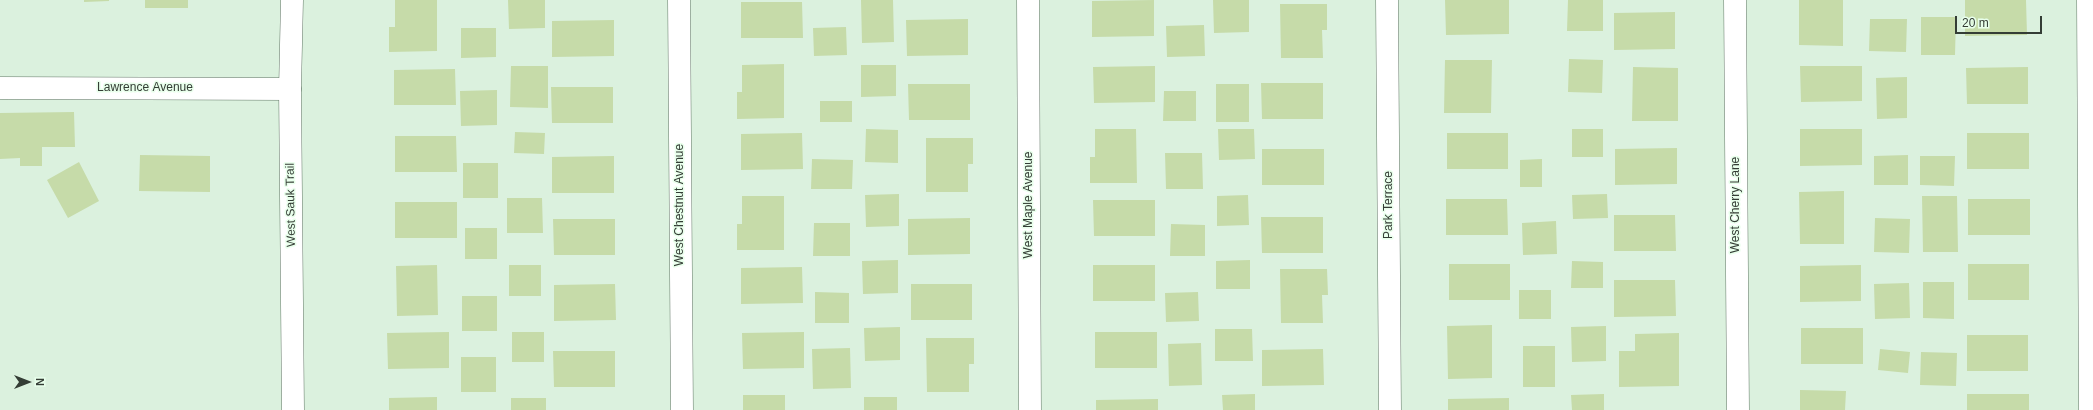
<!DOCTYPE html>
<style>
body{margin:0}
#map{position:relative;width:2093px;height:410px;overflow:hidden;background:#dbf1de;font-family:Helvetica,sans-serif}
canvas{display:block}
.north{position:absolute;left:8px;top:362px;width:40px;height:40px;-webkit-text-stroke:3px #e8ffeb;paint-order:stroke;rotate:90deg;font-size:11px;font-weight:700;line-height:16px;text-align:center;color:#343d35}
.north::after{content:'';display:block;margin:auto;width:14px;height:18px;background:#343d35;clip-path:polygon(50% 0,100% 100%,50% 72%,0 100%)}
.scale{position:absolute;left:1955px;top:16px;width:87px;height:18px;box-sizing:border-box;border:2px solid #343d35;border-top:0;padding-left:5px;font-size:12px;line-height:14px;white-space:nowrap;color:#343d35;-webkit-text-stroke:3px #e8ffeb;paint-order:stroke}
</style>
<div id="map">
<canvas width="2093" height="410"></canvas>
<div class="north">N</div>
<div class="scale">20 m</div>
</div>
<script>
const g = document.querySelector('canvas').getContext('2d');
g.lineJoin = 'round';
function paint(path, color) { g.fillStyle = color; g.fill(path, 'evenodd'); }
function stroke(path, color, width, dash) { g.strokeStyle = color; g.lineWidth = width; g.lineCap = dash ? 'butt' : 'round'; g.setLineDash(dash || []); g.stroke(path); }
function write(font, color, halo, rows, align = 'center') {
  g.font = font + ' Helvetica,sans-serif'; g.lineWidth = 3; g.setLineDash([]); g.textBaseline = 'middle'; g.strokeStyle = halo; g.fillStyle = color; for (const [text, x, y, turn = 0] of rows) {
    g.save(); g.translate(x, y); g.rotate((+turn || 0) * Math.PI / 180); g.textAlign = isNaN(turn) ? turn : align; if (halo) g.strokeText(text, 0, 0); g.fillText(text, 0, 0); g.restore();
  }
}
const building = new Path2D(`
 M84,0H109V1L84,2Z
 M145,0H188V8H145Z
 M395,0H437V51L389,52V27H395Z
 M508,0H545V28L509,29Z
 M861,0H893L894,42L862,43Z
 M1154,0V36L1092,37V1Z
 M1213,0H1249V32L1214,33Z
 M1445,0H1509V34L1446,35Z
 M1568,0H1603V31H1567Z
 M1799,0H1843V46L1799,45Z
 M1965,0H2026L2027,35L1965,36Z
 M741,2H802L803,38H741Z
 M1280,4H1327V30H1322L1323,58H1281Z
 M1675,12V49L1614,50V13Z
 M1921,17H1956L1955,55H1921Z
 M968,19V55L907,56L906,20Z
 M1870,19H1907L1906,52L1869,51Z
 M614,20V56L552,57V21Z
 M1204,25L1205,56L1167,57L1166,26Z
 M846,27L847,55L814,56L813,28Z
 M461,28H496V57L461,58Z
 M1569,59L1603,60L1602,93L1568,92Z
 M1445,60H1492L1491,113H1444Z
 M784,64V118L737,119V92H742V65Z
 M861,65H896V96L861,97Z
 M511,66H548V108L510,107Z
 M1155,66V102L1094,103L1093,67Z
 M1800,66H1862V101L1801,102Z
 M1633,67L1678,68V121H1632Z
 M2028,67V104H1967L1966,68Z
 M455,69L456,105H394V70Z
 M1907,77V118L1877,119L1876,78Z
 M1261,83H1323V119H1262Z
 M908,84H970V120H909Z
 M1216,84H1249V122H1216Z
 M551,87H613V123H552Z
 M497,90V125L461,126L460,91Z
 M1164,91H1196V121H1163Z
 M820,101H852V122H820Z
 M74,112L75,147H42V166H20V158L0,159V113Z
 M866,129L898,130V163L865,162Z
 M1095,129H1136L1137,183H1090V157H1095Z
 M1218,129H1254L1255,159L1219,160Z
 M1572,129H1603V157H1572Z
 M1800,129H1862V165L1800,166Z
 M515,132L545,133L544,154L514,153Z
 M802,133L803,169L741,170V134Z
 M1447,133H1508V169H1447Z
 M1967,133H2029V169H1967Z
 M395,136H456L457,172H395Z
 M926,138H973V164H968V192H926Z
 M1677,148V184L1615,185V149Z
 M1262,149H1324V185H1262Z
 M1165,153H1202L1203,189H1166Z
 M140,155L210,156V192L139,191Z
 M1908,155V185H1874V156Z
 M614,156V193H552V157Z
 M1920,156H1955L1954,186L1920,185Z
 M812,159L853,160L852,189H811Z
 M1542,159V187H1520V160Z
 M79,162L99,201L68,218L47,180Z
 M463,163H498V198H463Z
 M1844,191V244H1800L1799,192Z
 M899,194V226L866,227L865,195Z
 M1607,194L1608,218L1573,219L1572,195Z
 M1248,195L1249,225L1217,226V196Z
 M742,196H784V250H737V224H742Z
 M1922,196H1957L1958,252H1923Z
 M507,198H542L543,233H507Z
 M1446,199H1507L1508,235H1446Z
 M1968,199H2030V235H1968Z
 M1093,200H1155V236H1094Z
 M395,202H457V238H395Z
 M1614,215H1675L1676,251H1614Z
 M1261,217H1323V253H1262Z
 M970,218V254L908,255V219Z
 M1875,218L1910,219L1909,253L1874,252Z
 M553,219H615V255H554Z
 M1556,221L1557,254L1523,255L1522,223Z
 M814,223H850V256H813Z
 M1171,224L1205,225V256H1170Z
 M465,228H497V259H465Z
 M898,260V293L863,294L862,261Z
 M1250,260V289H1216V261Z
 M1572,261L1603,262V288H1571Z
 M1449,264H1510V300H1449Z
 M1968,264H2029V300H1968Z
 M437,265L438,315L397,316L396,266Z
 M509,265H541V296H509Z
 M1093,265H1155V301H1093Z
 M1861,265V301L1800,302V266Z
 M802,267L803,303L741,304V268Z
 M1280,269H1327L1328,295H1322L1323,323H1281Z
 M1614,280H1675L1676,316L1614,317Z
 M1923,282H1954V319L1923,318Z
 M1909,283L1910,318L1875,319L1874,284Z
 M615,284L616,320L554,321V285Z
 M911,284H972V320H911Z
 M1519,290H1551V319H1519Z
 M815,292L849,293V323H815Z
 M1198,292L1199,321L1166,322L1165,293Z
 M462,296H497V331H462Z
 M1492,325V378L1448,379L1447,326Z
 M1606,326V361L1572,362L1571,327Z
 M900,327V360L865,361L864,328Z
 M1801,328H1863V364H1801Z
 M1215,329H1252L1253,361H1215Z
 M449,332V368L388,369L387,333Z
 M512,332H544V362H512Z
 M804,332V368L743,369L742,333Z
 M1095,332H1157V368H1095Z
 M1679,333V386L1619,387V351H1635V334Z
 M1967,335H2028V371H1967Z
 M926,338H974V364H969V392H927Z
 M1201,343L1202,385L1169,386L1168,344Z
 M1523,346H1555V387H1523Z
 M850,348L851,388L813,389L812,349Z
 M1323,349L1324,385L1262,386V350Z
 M1880,349L1910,352L1908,373L1878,370Z
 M553,351H615V387H554Z
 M1921,352L1957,353L1956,386L1920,385Z
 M461,357H496V392H461Z
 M1800,390L1846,391L1845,410H1800Z
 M1255,394V410H1223L1222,395Z
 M1604,394V410H1572L1571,395Z
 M1967,394H2029V410H1967Z
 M743,395H785V410H743Z
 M437,397V410H389V398Z
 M864,397H897V410H864Z
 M511,398H546V410H511Z
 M1509,398V410H1448V399Z
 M1158,399V410H1096V400Z`);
const minor = new Path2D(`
 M679,0L682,410
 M1028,0L1030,410
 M1387,0L1390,410
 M1735,0L1738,410
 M2088,0L2090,410
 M0,88L290,89`);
const major = new Path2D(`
 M292,0L290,89L293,410`);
const streetNames = [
 ["Lawrence Avenue",145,88],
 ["West Sauk Trail",291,205,-91],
 ["West Chestnut Avenue",680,205,-90],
 ["West Maple Avenue",1029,205,-90],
 ["Park Terrace",1389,205,-90],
 ["West Cherry Lane",1736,205,-90]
];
paint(building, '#c6dba9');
stroke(minor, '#627666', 23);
stroke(major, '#627666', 23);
stroke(minor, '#fff', 22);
stroke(major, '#fff', 22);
write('12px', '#343d35', '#e8ffeb', streetNames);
</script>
